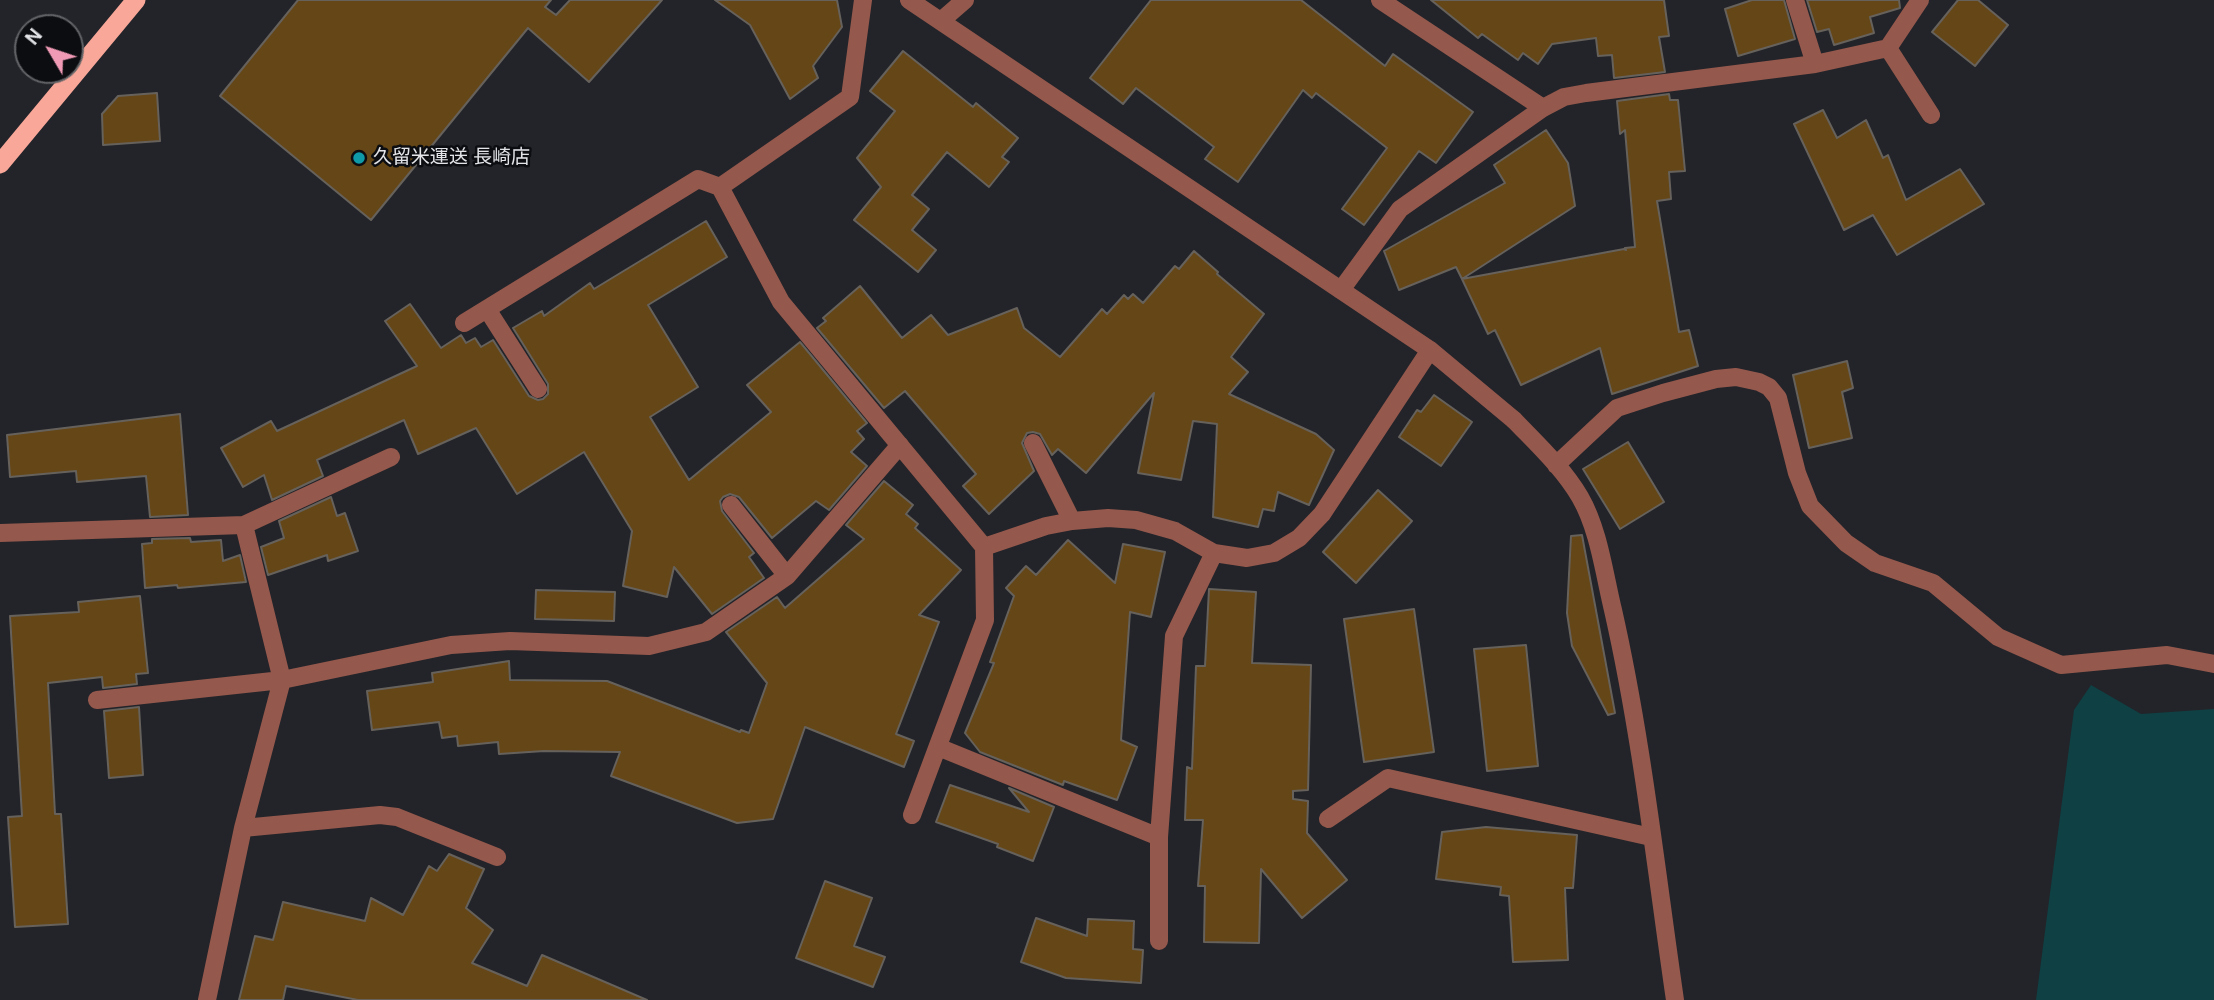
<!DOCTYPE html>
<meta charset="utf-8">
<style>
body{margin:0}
#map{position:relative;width:2214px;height:1000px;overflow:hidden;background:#22242a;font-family:"DM Sans",sans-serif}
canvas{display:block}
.north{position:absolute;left:14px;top:14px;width:70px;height:70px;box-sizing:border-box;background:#0c0d10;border:2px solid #626366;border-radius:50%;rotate:309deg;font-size:19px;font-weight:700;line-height:28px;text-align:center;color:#e2e4e8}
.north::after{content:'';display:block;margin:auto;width:24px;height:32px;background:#f09ab6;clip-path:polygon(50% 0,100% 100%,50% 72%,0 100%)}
</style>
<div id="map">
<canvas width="2214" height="1000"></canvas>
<div class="north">N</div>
</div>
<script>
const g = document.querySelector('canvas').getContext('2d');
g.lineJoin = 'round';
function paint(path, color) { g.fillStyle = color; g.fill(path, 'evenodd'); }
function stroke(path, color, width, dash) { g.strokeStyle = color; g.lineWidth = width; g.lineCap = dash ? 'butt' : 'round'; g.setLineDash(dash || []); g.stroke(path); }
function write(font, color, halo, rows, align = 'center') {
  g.font = font + ' "DM Sans","Noto Sans JP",sans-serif'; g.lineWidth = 5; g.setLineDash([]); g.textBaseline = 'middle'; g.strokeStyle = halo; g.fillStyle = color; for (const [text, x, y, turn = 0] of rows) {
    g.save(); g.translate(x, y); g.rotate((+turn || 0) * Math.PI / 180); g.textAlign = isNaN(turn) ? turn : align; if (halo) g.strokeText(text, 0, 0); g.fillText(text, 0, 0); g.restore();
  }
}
const water = new Path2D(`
 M2091,685L2141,714L2214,709V1000H2036L2074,710Z`);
const building = new Path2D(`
 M298,0H551L545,7L556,15L570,0H662L589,82L528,28L371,220L220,96Z
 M715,0H837L842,27L813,66L818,78L790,99L750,25Z
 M1151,0H1301L1385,66L1393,54L1473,112L1436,163L1419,151L1364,225L1342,209L1387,148L1316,93L1312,98L1303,90L1238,182L1205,159L1214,147L1136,88L1123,104L1090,78Z
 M1431,0H1664L1669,36L1659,37L1665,72L1614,78L1612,55L1598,56L1596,38L1552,44L1538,64L1523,53L1518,60L1482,34L1478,38Z
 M1752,0H1784L1795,39L1738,56L1725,9Z
 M1807,0H1899L1900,8L1870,17L1874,33L1834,45L1829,29L1817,32Z
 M1958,0H1978L2008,25L1975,66L1932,32Z
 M903,51L973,107L976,103L1018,138L1002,157L1009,162L989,187L947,152L912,195L929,209L912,230L936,250L918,272L854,220L881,187L857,158L895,111L870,91Z
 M157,93L160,141L103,145L102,114L118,96Z
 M1669,94L1670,100H1678L1685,171L1669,172L1671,199L1657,201L1679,332L1689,330L1698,366L1612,394L1600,348L1521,385L1495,330L1488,334L1462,279L1624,249L1626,250L1625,248L1635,247L1625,130L1620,134L1617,101Z
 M1823,110L1837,138L1866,120L1883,158L1888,155L1906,200L1960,169L1984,204L1897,255L1873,215L1844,230L1794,124Z
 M1546,130L1568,163L1575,206L1462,279L1456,267L1399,290L1384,251L1505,183L1494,165Z
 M706,221L727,257L648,305L698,387L650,417L689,480L771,412L747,385L800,342L867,423L857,431L864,439L851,452L867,466L829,510L816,501L772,538L739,497L730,494L723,497L720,501L722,511L754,553L749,557L764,578L712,614L674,567L667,597L623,586L632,531L584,452L517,494L476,428L418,454L404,420L317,460L323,476L272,500L264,475L243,487L221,448L271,421L277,431L417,366L385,321L410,304L441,348L461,335L466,343L475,338L481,347L493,340L529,396L538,400L543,399L548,394V384L513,328L542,311L544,316L590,283L594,289Z
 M1194,251L1218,272L1217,274L1264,314L1231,357L1248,372L1229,394L1316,434L1334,450L1309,505L1278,492L1274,511L1263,509L1258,527L1213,517L1217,424L1193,421L1181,480L1138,473L1154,393L1086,473L1058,449L1052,455L1040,434L1033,432L1027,433L1022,443L1034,471L989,514L963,486L976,474L905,391L884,408L817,328L826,321L823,318L860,286L902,338L931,315L948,335L1017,308L1024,328L1060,357L1102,309L1107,314L1124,295L1128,299L1133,294L1143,303L1175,266L1179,269Z
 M1847,361L1853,388L1842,392L1852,438L1809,448L1793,375Z
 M1434,395L1472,422L1441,466L1399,437L1417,410L1421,412Z
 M180,414L188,515L150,517L146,476L77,482L76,471L10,477L7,435Z
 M1628,442L1664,502L1620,529L1583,469Z
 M884,481L913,505L906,514L918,524L915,528L961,570L919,615L939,622L896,734L914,741L904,767L805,727L773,819L737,823L611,776L620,752L544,751L499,754L498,742L458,746L457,736L442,738L439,722L372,730L367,691L433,682L432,673L509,661L510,680L607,681L740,732L741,730L749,733L767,683L726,632L777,597L785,608L864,539L846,525Z
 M1378,490L1412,521L1356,583L1323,552Z
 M331,497L337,516L345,513L358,551L328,561L327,555L268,575L261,547L284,538L279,521Z
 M1582,535L1615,713L1608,715L1572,646L1567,613L1571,536Z
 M190,538L191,542L221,540L223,561L240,555L246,582L178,588L177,585L145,588L142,544L152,543V539Z
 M1068,540L1115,583L1123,544L1165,552L1151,617L1130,612L1121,740L1137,747L1117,800L1064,781L1063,785L980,752L965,733L994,663L990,662L1014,596L1006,588L1026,566L1036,575Z
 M1209,589L1256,592L1252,663L1311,665L1308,790L1293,791V799L1308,801L1307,833L1347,880L1302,918L1261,869L1259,943L1204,942L1205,886H1198L1203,820H1185L1187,767L1192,769L1196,666H1205Z
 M536,590L615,592L614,621L535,619Z
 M140,596L148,673L136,674L137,684L103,688L102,677L48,683L55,814H61L68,924L15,927L8,817L22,816L10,616L79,612L78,602Z
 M1414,609L1434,752L1364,762L1344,619Z
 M1526,645L1538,766L1487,771L1474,649Z
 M139,707L143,775L109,778L104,711Z
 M950,785L1029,812L1009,788L1054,807L1033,861L997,847L998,844L936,822Z
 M1486,827L1577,835L1573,888H1565L1568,960L1513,962L1509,896L1500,895L1501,887L1436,879L1442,832Z
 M449,854L484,869L466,908L493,930L472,963L527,986L542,955L647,1000H358L286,986L283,1000H239L255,936L273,940L283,902L365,921L371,898L403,915L429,866L437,871Z
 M825,881L872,898L854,946L885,957L873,987L796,958Z
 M1036,918L1087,936L1088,919L1134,921L1133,949L1143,950L1141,983L1066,978L1021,962Z`);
const minor = new Path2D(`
 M863,0L850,97L720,187L781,302L984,547L1046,526L1072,521L1108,518L1136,520L1175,531L1214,553L1247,558L1274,553L1299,538L1322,514L1430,350
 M1380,0L1543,108
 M1795,0L1815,64
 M942,20L965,0
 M1888,48L1931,115
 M1341,290L1400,209L1543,108L1564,97L1586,93L1815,64L1888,48L1920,0
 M487,309L538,389
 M464,323L698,179L720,187
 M1514,420C1537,444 1563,468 1580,497C1599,530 1604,573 1613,610C1642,738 1656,870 1675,1000
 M1033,443L1072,521
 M1556,465L1617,408L1663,393L1716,379L1736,377L1759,382L1769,387L1778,398L1797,473L1810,506L1846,543L1875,563L1933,583L1998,637L2061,665L2167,655L2214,664
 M731,505L787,576
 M0,533L244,525L391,457
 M97,700L282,680L244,525
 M938,747L1159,837
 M912,815L985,620L984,547
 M1328,819L1388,778L1651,837
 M243,828L380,815L397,817L497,857
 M1159,941V837L1174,636L1214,553
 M207,1000L243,828L282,680L451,645L510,641L649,646L706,632L787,576L900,445`);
const tertiary = new Path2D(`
 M909,0L1430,350L1514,420`);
const trunk = new Path2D(`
 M0,164L136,0`);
const markers = [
 [359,158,7,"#0f9aa8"]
];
const poiNames = [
 ["久留米運送 長崎店",373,158]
];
paint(water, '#0f4043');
paint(building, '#654616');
stroke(building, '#66615b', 2);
stroke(minor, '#95584c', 18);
stroke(tertiary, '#95584c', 18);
stroke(trunk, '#f9a798', 19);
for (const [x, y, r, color] of markers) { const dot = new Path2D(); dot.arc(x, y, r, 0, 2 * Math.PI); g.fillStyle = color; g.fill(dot); stroke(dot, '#0c0d10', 2.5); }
write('19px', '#e2e4e8', '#0c0d10', poiNames, 'left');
</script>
